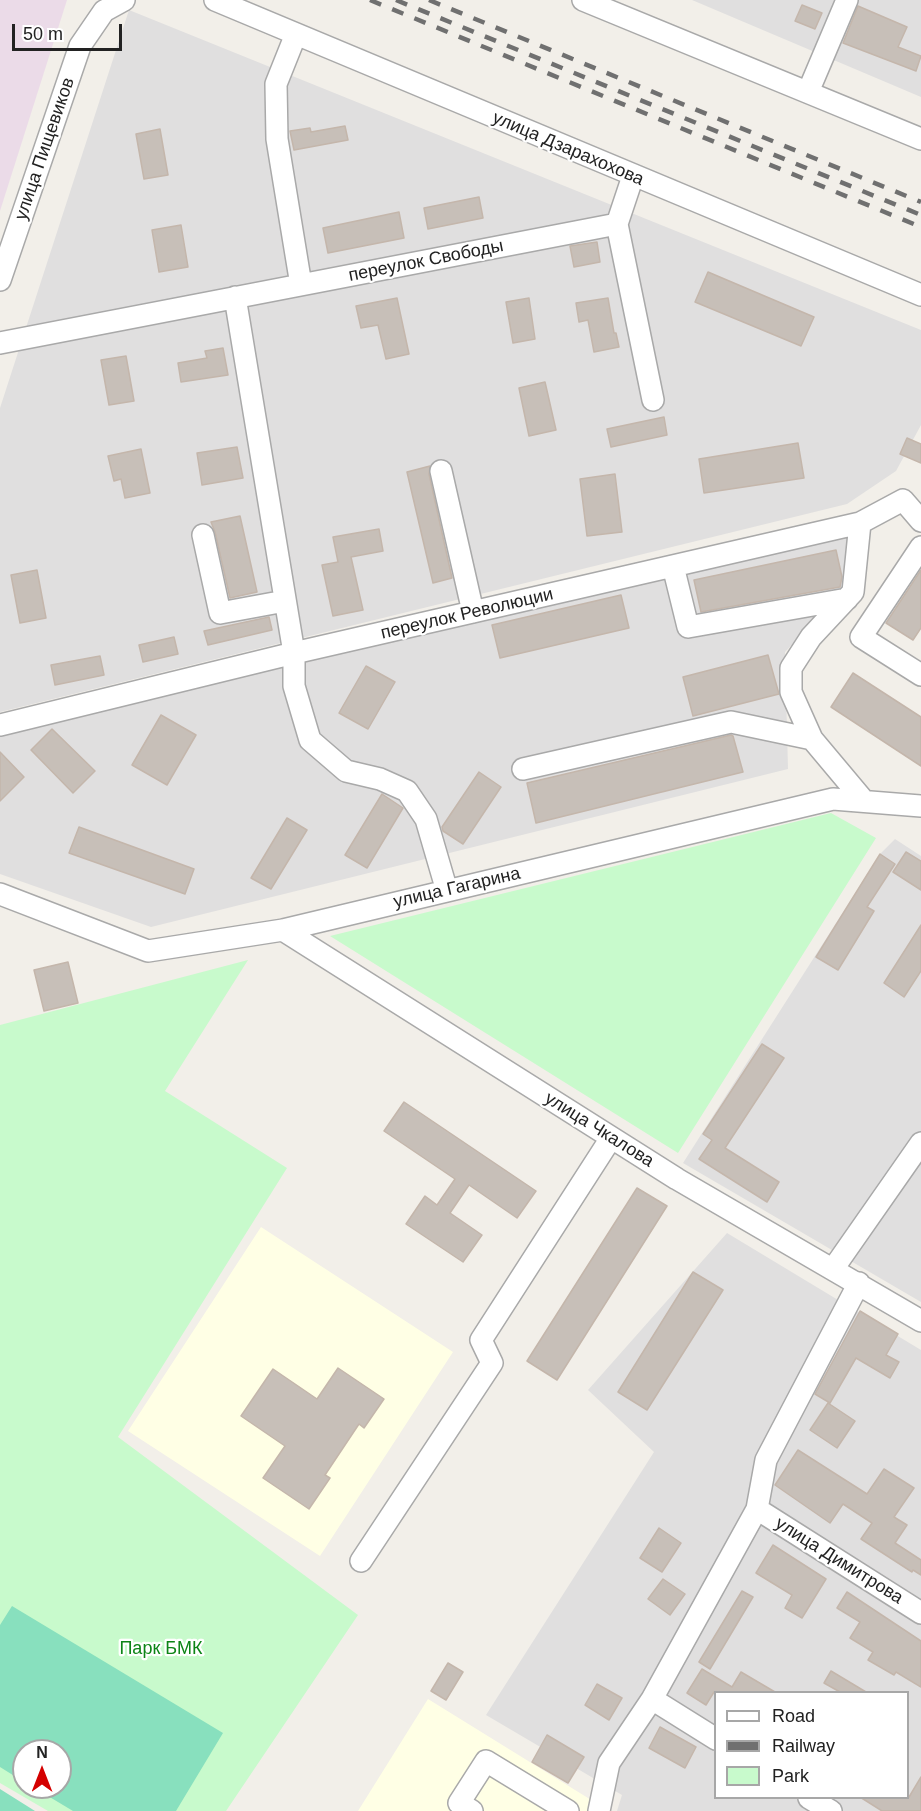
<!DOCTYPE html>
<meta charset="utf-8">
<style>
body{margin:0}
#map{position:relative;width:921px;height:1811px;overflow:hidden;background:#f2efe9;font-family:Arial,sans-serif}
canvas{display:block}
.legend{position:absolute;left:714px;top:1691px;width:195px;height:108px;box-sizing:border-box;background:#fff;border:2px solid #a7a7a7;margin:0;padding:8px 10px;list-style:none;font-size:18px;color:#222}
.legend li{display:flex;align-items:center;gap:12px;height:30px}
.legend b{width:30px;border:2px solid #a7a7a7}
.north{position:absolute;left:12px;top:1739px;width:60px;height:60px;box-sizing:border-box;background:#fff;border:2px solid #a7a7a7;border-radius:50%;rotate:0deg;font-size:16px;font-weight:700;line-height:24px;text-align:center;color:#222}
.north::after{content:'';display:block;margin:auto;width:21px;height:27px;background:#d40000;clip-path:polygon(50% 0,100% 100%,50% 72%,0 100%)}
.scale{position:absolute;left:12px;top:24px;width:110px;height:27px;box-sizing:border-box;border:3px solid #222;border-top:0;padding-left:8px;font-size:18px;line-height:21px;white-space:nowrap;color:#222;-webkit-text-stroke:4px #fff;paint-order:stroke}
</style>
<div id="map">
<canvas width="921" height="1811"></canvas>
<ul class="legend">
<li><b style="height:8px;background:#fff"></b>Road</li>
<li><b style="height:8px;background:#707070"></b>Railway</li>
<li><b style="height:16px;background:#c8facc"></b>Park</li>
</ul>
<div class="north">N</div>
<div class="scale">50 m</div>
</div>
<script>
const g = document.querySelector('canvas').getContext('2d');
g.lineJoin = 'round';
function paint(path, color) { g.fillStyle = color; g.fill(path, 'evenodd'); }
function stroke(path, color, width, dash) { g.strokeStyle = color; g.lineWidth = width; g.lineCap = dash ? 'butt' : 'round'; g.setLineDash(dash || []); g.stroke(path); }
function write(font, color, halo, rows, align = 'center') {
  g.font = font + ' Arial,sans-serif'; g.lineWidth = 4.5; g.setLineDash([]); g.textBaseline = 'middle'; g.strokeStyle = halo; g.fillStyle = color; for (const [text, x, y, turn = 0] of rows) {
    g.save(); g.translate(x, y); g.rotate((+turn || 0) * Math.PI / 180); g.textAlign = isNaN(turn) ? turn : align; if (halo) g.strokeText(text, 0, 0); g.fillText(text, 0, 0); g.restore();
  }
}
const residential = new Path2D(`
 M692,0H921V97Z
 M129,10L921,330V425L896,471L847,504L0,712V408Z
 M847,531V586L785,652L788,769L151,927L0,874V732Z
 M895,839L921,856V1302L683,1163L880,854Z
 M727,1233L921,1350V1811H617L622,1795L486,1715L654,1452L588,1390ZM716,1692H908V1798H716Z`);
const industrial = new Path2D(`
 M0,0H67L0,211Z`);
const education = new Path2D(`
 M261,1227L453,1352L320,1556L128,1431Z
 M428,1699L609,1811H358Z`);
const park = new Path2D(`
 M831,813L876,838L678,1153L330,936Z
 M248,960L165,1091L287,1168L118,1437L358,1615L226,1811H48L0,1783V1025ZM24,1751H60V1787H24Z`);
const pitch = new Path2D(`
 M12,1606L223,1733L176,1811H73L33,1787H60V1751H24V1782L0,1767V1625Z
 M0,1789L35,1811H0Z`);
const building = new Path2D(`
 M802,5L822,13L815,29L795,21Z
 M858,6L907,27L898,47L921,56L916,71L843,43Z
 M345,126L348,140L294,150L290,131L310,128L311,132Z
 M160,129L168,175L144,179L136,134Z
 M479,197L483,218L428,229L424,208Z
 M399,212L404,238L328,253L323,228Z
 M181,225L188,267L159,272L152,230Z
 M597,242L600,262L574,267L570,246Z
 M708,272L814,317L801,346L695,302Z
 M397,298L409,354L386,359L378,325L361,328L356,306Z
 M529,298L535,339L513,343L506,302Z
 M608,298L614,333H616L619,347L594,352L588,320L579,322L576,303Z
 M223,348L228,375L181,382L178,363L207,358L205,351Z
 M126,356L134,401L109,405L101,360Z
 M545,382L556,430L529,436L519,388Z
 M664,417L667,435L611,447L607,429Z
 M907,438L921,444V463L900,454Z
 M798,443L804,478L704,493L699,459Z
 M237,447L243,478L202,485L197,453Z
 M141,449L150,493L125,498L121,479L114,481L108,456Z
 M430,466L429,474L452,578L433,583L407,472Z
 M615,474L622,532L587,536L580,479Z
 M240,516L257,592L230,598L215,532L211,522Z
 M379,529L383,551L351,557L363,610L333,616L322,565L338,562L333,537Z
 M836,550L842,577L840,587L701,612L694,580Z
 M37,570L46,618L20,623L11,575Z
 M921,570V628L913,640L886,623Z
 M621,595L629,628L500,658L492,625Z
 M269,617L272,630L208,645L204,631Z
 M174,637L178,654L143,662L139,645Z
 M768,655L779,694L693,716L683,677Z
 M100,656L104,675L55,685L51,665Z
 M366,666L395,682L368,729L339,713Z
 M853,673L921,717V766L831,707Z
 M161,715L196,735L167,785L132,765Z
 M52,729L95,771L73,793L31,750Z
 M731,735L733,736L743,772L536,823L527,783Z
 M0,752L24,777L0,801Z
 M479,772L501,787L463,844L443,831L442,827Z
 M382,794L403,808L367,868L345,855Z
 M287,818L307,830L271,889L251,878Z
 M79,827L194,869L185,894L69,853Z
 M906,852L921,861V890L893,872Z
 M880,854L895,864L867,907L874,911L838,970L816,957Z
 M921,925V971L904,997L884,983Z
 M68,962L78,1003L44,1011L34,970Z
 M762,1044L784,1058L725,1148L779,1182L767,1202L699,1159L712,1140L703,1134Z
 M404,1102L536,1191L517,1218L469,1185L450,1213L482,1235L463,1262L406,1224L425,1196L437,1205L455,1179L384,1131Z
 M637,1188L667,1206L557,1380L527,1361Z
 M693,1272L723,1290L647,1410L618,1392Z
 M860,1311L898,1334L886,1355L899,1362L890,1378L856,1358L830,1403L815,1394Z
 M338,1368L384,1399L364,1428L359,1424L325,1475L330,1478L309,1509L263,1478L285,1446L241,1416L273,1369L317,1399Z
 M828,1403L855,1421L837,1448L810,1430Z
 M798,1450L867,1494L884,1469L914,1488L894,1517L907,1525L895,1543L921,1560V1575L913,1570L912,1572L861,1539L872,1523L843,1504L830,1523L775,1485Z
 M659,1528L681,1543L662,1572L640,1558Z
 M773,1545L826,1579L802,1618L785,1608L792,1595L756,1573Z
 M663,1579L685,1594L670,1615L648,1599Z
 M742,1591L753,1597L710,1669L699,1662Z
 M847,1592L921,1641V1687L896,1672L894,1675L868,1660L873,1652L850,1638L860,1622L837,1608Z
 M448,1663L463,1672L446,1700L431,1691Z
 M702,1669L732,1687L741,1672L775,1692H714L706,1705L687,1693Z
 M831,1671L866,1692H840L824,1683Z
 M597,1684L622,1698L609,1720L585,1705Z
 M660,1727L696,1747L685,1768L649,1748Z
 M547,1735L584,1757L568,1783L532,1762Z
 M921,1777V1811H882L860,1797H909Z`);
const minor = new Path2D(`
 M215,0L921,295
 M583,0L921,139
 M296,34L276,84L277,139L301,285
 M808,92L847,0
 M617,224L653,400
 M0,280L80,46L104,11L124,0
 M235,297L294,653V686L310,740L346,771L380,779L407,791L426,819L447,891
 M0,343L617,224L633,176
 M441,471L473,612
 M860,523L853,592L811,637L791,668V692L812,739L864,801
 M203,535L220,613L285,601
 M921,547L861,637L921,675
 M673,566L688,627L847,599
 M0,725L294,653L860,523L903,500L921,521
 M523,769L731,722L812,739
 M0,894L148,951L283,930L833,799L921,806
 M283,930L677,1179L921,1321
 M833,1269L921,1143
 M757,1509L921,1613
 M361,1561L492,1363L481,1340L611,1138
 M652,1699L716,1739
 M809,1798L831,1811
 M472,1811L459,1803L486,1761L568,1811
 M599,1811L609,1763L652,1699L757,1509L766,1460L859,1283`);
const rail = new Path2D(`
 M370,0L921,227
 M396,0L921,215
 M429,0L921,202`);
const streetNames = [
 ["улица Пищевиков",45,149,-71],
 ["улица Дзарахохова",568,149,23],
 ["переулок Свободы",426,261,-11],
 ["переулок Революции",467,614,-13],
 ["улица Гагарина",457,888,-13],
 ["улица Чкалова",599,1130,32],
 ["улица Димитрова",839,1561,32]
];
const parkNames = [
 ["Парк БМК",161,1649]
];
paint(residential, '#e0dfdf');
paint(industrial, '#ebdbe8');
paint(education, '#ffffe5');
paint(park, '#c8facc');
paint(pitch, '#88e0be');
paint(building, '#c7bfb8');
stroke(building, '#c4b6ab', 1.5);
stroke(minor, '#a9a9a9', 24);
stroke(minor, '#fff', 21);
stroke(rail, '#707070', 4.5, [12, 12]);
write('18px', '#222', '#fff', streetNames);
write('18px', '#0c8416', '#fff', parkNames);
</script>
